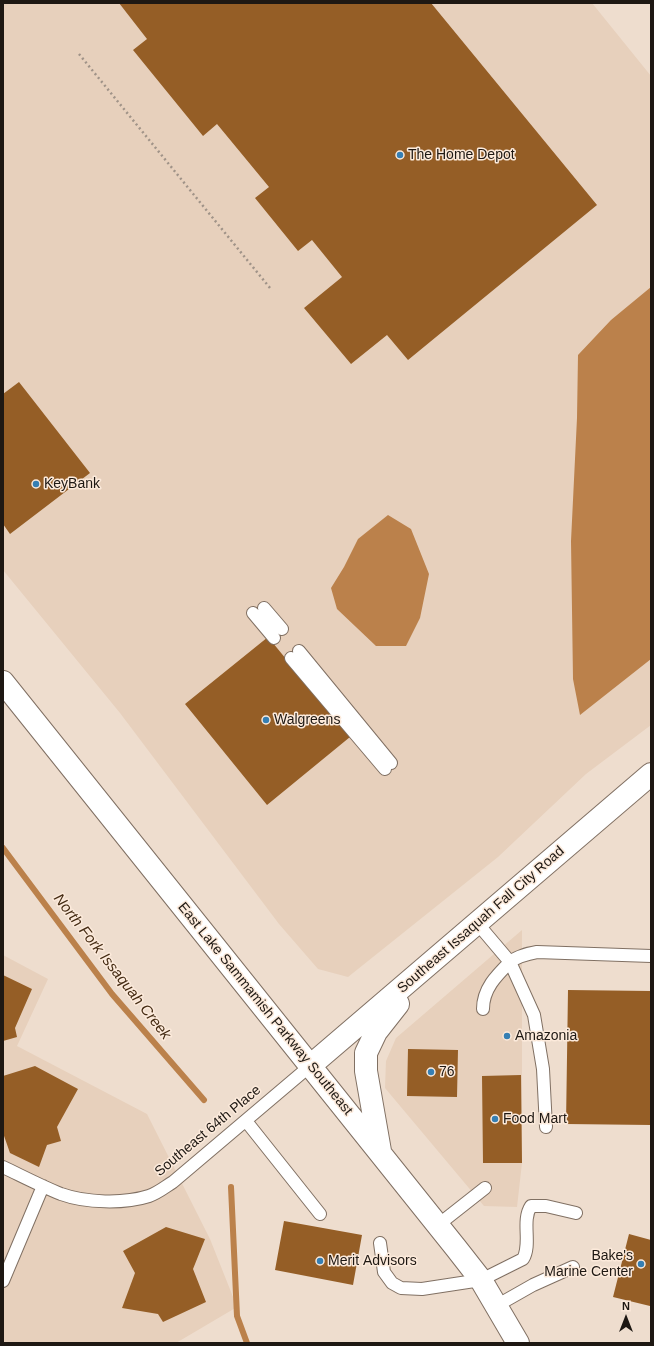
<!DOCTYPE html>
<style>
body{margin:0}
#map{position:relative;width:654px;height:1346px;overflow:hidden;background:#eeddce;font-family:Helvetica,sans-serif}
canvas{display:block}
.frame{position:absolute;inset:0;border:4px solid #1e1813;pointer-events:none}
.north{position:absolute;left:606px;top:1298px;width:40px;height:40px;-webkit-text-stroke:3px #fceadb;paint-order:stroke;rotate:0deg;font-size:11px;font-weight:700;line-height:16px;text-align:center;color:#1e1813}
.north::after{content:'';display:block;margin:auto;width:14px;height:18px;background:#1e1813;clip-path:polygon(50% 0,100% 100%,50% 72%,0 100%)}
</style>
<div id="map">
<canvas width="654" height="1346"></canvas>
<div class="frame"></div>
<div class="north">N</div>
</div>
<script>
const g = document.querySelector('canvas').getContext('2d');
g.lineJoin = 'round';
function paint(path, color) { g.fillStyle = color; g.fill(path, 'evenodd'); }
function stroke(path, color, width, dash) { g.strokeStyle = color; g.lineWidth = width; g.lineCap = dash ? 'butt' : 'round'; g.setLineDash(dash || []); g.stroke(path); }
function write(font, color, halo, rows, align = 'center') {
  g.font = font + ' Helvetica,sans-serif'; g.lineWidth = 3; g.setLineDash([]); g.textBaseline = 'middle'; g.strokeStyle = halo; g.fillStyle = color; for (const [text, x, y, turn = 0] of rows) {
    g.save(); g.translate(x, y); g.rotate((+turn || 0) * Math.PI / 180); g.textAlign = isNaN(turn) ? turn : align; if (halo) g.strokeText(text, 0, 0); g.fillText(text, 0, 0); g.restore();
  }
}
const built = new Path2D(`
 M3,3H592L651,76V725L586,774L498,857L348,977L318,969L279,924L120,713L3,570Z
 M522,930V1163L517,1207L484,1206L385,1088L386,1061L396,1038Z
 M3,955L48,979L17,1046L147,1114L210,1239L237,1307L176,1343H3Z`);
const water = new Path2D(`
 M651,287V659L580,715L573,679L571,541L577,418L578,355L611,320Z
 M388,515L411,529L429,574L420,618L406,646H376L337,609L331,588L344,567L358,539Z`);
const stream = new Path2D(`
 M3,848L112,994L204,1100
 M231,1187L237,1316L247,1343`);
const building = new Path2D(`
 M119,3H431L597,205L408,360L387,335L351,364L304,308L342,277L312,240L298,251L255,198L269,187L217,124L203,136L133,50L147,39Z
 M19,382L90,473L10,534L3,524V394Z
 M268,637L350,737L267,805L185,704Z
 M3,975L32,989L15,1028L17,1037L3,1041Z
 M568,990L651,991V1125L566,1124Z
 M408,1049L458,1050L457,1097L407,1096Z
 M35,1066L78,1089L57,1127L61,1141L47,1145L39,1167L10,1153L3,1133V1076Z
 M521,1075L522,1163H483L482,1076Z
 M284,1221L362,1235L353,1285L275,1270Z
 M166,1227L205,1239L193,1269L206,1302L163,1322L158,1314L122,1308L135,1273L123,1251Z
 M629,1234L651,1240V1301L650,1306L613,1297Z`);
const path = new Path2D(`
 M79,54L270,288`);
const service = new Path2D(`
 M264,608L282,629
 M253,613L274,638
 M299,651L391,763
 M291,658L385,769
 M477,923L510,962C496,976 483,989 483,1009
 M246,1121L320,1214
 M546,1127L543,1069L534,1015L510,962C518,956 526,954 537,952L651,956
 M3,1167C22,1176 41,1186 61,1194C86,1203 124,1204 149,1196C158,1193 165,1187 173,1182L310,1066
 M438,1225L485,1188
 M380,1243L384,1272L392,1283L401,1288L422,1289L481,1280L523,1259C532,1244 521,1221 531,1206H546L576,1213
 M3,1281L43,1186
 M496,1306L533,1285L573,1267`);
const secondary = new Path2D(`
 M3,682L456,1248L481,1280L518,1343
 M310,1066L651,774
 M380,1151L366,1071V1053L376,1032L398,1004`);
const markers = [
 [400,155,4,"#367fb3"],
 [36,484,4,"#367fb3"],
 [266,720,4,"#367fb3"],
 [507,1036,4,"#367fb3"],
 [431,1072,4,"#367fb3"],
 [495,1119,4,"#367fb3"],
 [320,1261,4,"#367fb3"],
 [641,1264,4,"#367fb3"]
];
const poiNames = [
 ["The Home Depot",408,155],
 ["KeyBank",44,484],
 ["Walgreens",274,720],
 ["Amazonia",515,1036],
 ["76",439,1072],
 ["Food Mart",503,1119],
 ["Bake's",633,1256,"right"],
 ["Marine Center",633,1272,"right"],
 ["Merit Advisors",328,1261]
];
const streetNames = [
 ["Southeast Issaquah Fall City Road",481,920,-41],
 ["East Lake Sammamish Parkway Southeast",265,1009,51],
 ["Southeast 64th Place",208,1131,-40]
];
const waterNames = [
 ["North Fork Issaquah Creek",112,967,52]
];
paint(built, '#e7d0bc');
paint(water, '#bb814b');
stroke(stream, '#bb814b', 6);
paint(building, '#955e26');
stroke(service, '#807063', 14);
stroke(secondary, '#807063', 24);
stroke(path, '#a09388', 2.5, [2, 3]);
stroke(service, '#fff', 12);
stroke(secondary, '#fff', 22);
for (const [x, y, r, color] of markers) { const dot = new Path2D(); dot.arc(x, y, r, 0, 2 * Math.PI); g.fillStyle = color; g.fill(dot); stroke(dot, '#fceadb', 1.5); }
write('14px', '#1e1813', '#fceadb', poiNames, 'left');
write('14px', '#1e1813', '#fceadb', streetNames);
write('italic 15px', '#432a12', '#fceadb', waterNames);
</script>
